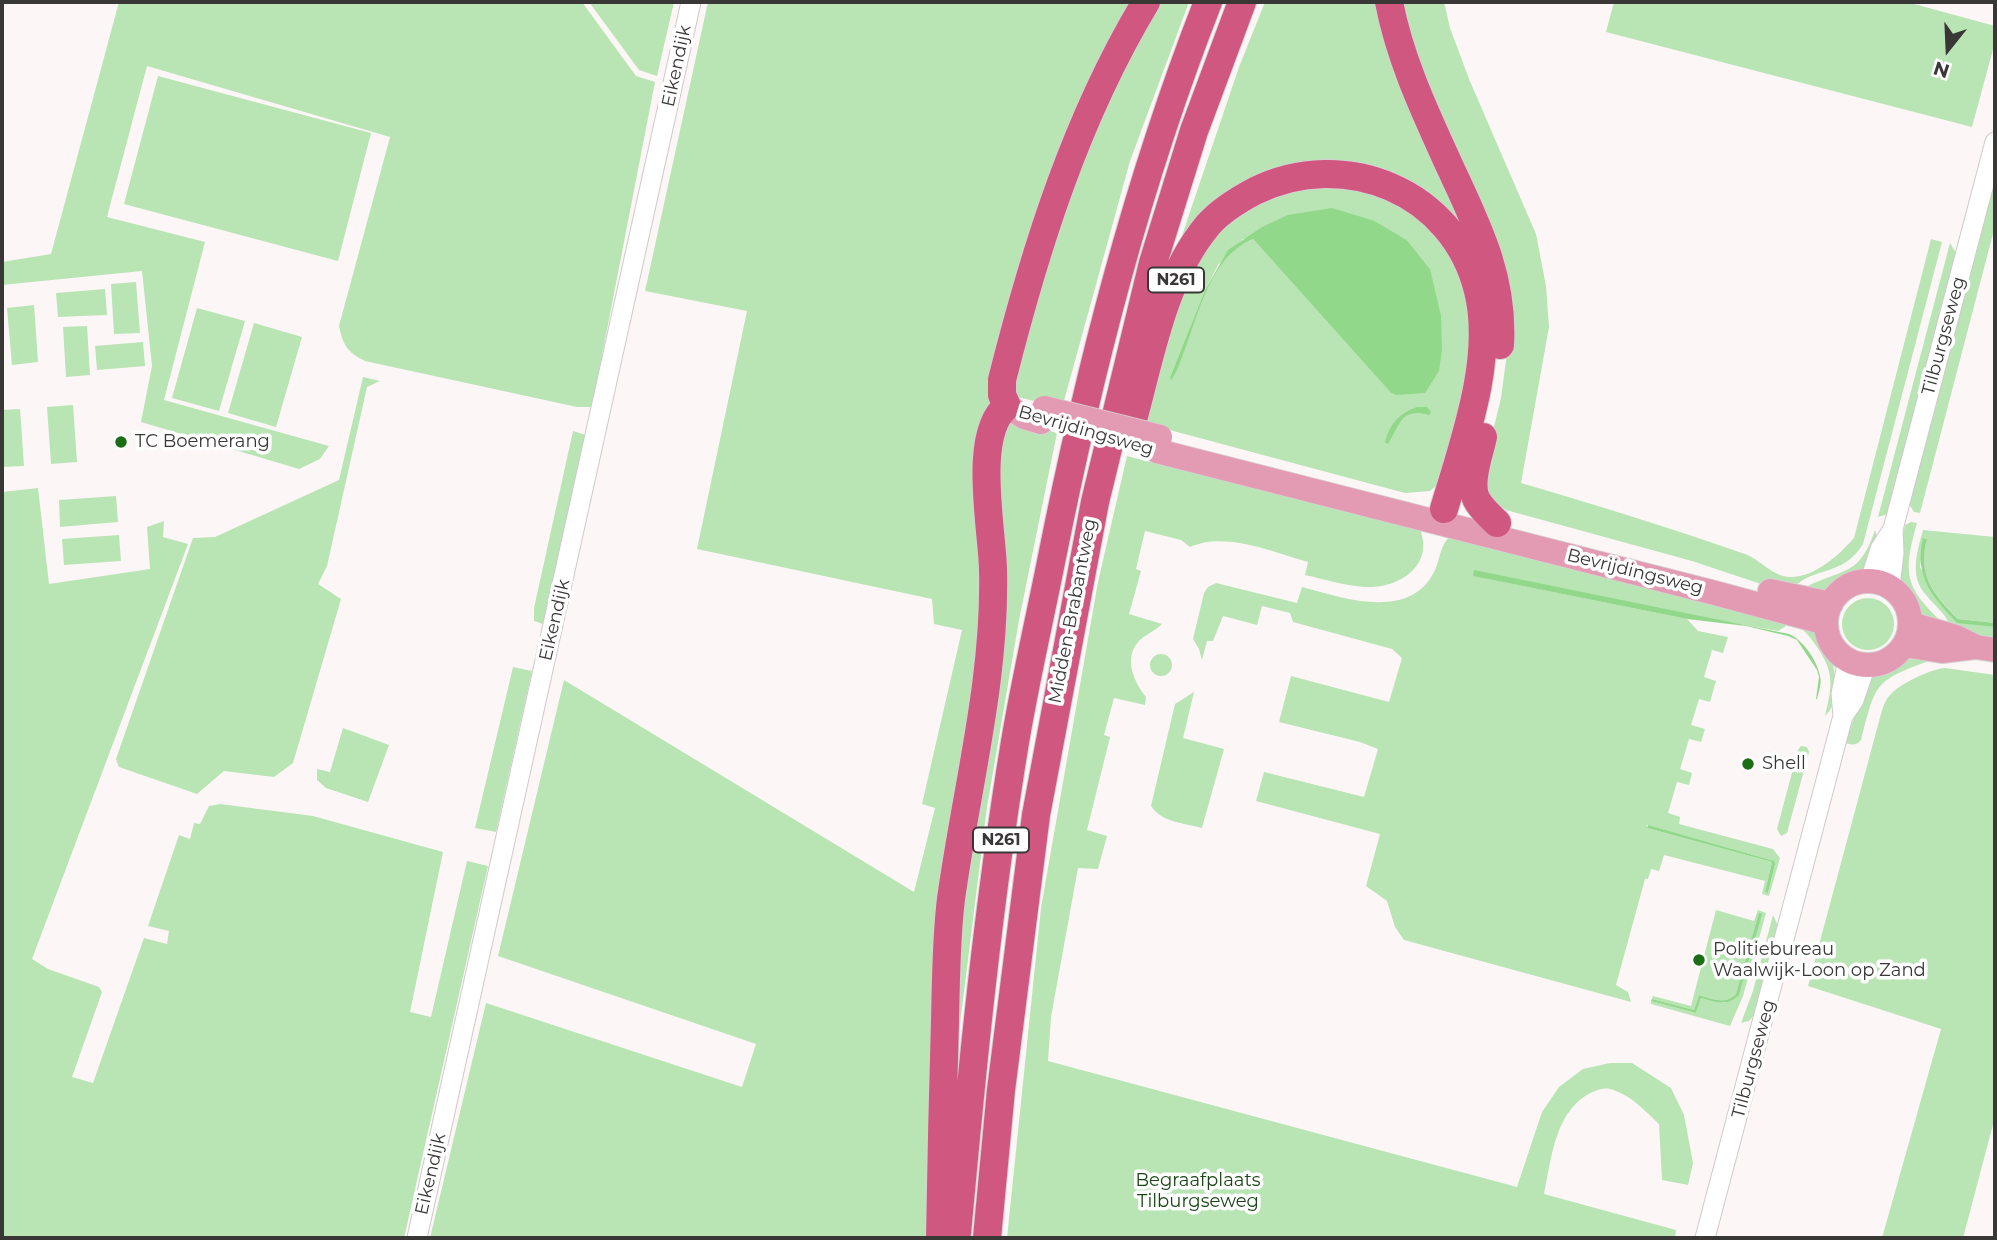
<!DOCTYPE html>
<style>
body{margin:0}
#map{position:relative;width:1997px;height:1240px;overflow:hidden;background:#fdf6f7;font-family:Montserrat,sans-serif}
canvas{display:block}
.frame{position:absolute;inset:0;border:4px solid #3a3737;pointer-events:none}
.north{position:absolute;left:1913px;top:14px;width:70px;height:70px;-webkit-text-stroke:5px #fff;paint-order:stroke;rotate:198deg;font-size:19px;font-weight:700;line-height:28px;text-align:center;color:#3a3737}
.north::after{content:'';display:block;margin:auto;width:24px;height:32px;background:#3a3737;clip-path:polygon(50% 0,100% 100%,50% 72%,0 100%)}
</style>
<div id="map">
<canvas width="1997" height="1240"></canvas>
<div class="frame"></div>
<div class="north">N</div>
</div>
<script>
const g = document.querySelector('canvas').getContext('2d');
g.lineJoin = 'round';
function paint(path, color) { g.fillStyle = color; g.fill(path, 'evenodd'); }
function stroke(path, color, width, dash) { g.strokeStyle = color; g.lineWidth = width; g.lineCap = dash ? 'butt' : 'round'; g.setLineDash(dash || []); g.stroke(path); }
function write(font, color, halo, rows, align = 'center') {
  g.font = font + ' Montserrat,sans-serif'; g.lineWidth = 7; g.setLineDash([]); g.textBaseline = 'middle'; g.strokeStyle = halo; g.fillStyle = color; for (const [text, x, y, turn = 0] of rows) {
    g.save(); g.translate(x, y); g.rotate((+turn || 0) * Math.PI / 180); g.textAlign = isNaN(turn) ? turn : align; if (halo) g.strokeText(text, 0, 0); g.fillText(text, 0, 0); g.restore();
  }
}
const green = new Path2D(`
 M119,2H582L636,76L655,82L592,407H577L365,361C347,352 343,345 339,326L390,137L147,66L107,217L205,242L164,400L329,446L320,459L299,469L141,422L152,366L142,271L2,285V262L51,254Z
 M589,2H674L657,76L639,70Z
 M708,2H1141L1025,275L986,561L934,1238H430L486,1003L742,1087L756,1044L498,956L564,680L914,892L935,808L922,804L962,630L934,624L932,599L697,549L747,311L645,291Z
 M1154,2H1189L1130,161L1062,408L1014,396L1010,374L1063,191Z
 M1265,2H1383L1467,214L1488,329L1424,199L1274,174L1171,268L1239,67Z
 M1396,2H1444L1450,28L1469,79L1536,234L1546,286L1549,327L1521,483C1596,505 1671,528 1745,554C1761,560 1774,578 1792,577C1816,576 1839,555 1854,538L1931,239L1942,242L1863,544C1843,577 1814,566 1793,588L1764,585L1692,561L1506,510L1494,502L1487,491L1484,468L1501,398L1508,345Z
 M1614,2H1907L1995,26V42L1972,127L1606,32Z
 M158,76L371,133L338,261L124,204Z
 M1995,177V226L1920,513L1914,512L1909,504Z
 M1333,179L1415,209L1463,271L1475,337L1445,478L1430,491L1405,493L1136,421L1186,270L1247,201ZM1375,221L1407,240L1430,269L1390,392L1253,239C1211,256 1199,312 1184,351C1180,361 1177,373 1171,381L1170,377L1205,290L1218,265L1243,239Z
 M1950,243L1956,253L1888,514L1878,517Z
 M136,282L140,333L114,334L111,284Z
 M105,289L107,315L58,317L56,293Z
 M34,305L38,362L12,365L7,308Z
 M197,308L245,321L219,411L172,398Z
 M254,323L302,337L276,427L228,413Z
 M87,326L90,375L66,377L63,327Z
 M143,342L145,366L97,370L95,346Z
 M363,377L380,381L367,387L327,566L318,584L341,599L293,763L274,777L224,771L197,794L119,767L116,759L193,538L215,537L339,480Z
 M73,405L77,462L51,464L47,407Z
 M20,409L24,466L2,467V410Z
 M1014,421L1057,433L1019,620L987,807L949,1112V1019L1001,428Z
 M573,431L586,435L543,624L534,621V608Z
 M1127,456L1154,463L1159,461L1419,527C1436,564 1400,589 1365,587C1345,586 1324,579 1305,575L1308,562C1273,552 1225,531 1190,547L1181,540L1145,531L1136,569L1141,571L1129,614L1162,624C1155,631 1146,634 1139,641C1123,658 1134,682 1146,697L1145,705L1114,698L1104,735L1110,737L1087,830L1107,836L1098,869L1078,868L1051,1017L1048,1061L1517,1187L1542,1112L1559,1087L1583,1069L1610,1063H1632L1671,1088L1684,1115L1693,1163L1688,1185L1662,1180L1659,1124C1645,1111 1630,1094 1610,1089C1602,1087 1592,1092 1585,1096C1554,1117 1551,1161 1544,1194L1676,1230L1675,1238H1007L1041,908L1098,582Z
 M38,488L49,584L150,569L147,527L164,521L163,537L188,544L32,959L48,969L99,987L102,992L72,1077L93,1083L144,938L167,944L169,931L148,926L179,835L190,839L194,823L200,824L209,806L220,804L313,816L443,852L410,1012L431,1017L467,861L488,866L404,1238H2V492Z
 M116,496L118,522L60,527L59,500Z
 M1911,522L1917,523C1903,573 1904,586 1942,622L1918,615C1914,606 1909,599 1904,591C1893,571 1901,545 1905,525Z
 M1875,530L1878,540L1869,564L1860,573L1817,593L1804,588C1842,568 1859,578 1875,530Z
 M1923,530L1995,537V623L1958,619C1934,593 1916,576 1927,539L1924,538L1920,567L1940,603L1956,622L1995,627V640L1951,627C1945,613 1935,606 1926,595C1909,576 1917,552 1923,530Z
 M1455,533L1784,614L1786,626L1778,631L1474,576L1687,619L1698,631L1728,637L1723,653L1712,650L1704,677L1716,681L1710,702L1699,699L1691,725L1705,729L1701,742L1689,739L1680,769L1692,773L1689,785L1677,782L1668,813L1680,817L1679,824L1773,849L1780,858L1769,896L1762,894L1765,881L1664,855L1659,871L1651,869L1648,879H1645L1616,985L1628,992L1631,1002L1404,940L1395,927L1387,901L1366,886L1380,834L1256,801L1264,772L1364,797L1378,749L1360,742L1279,722L1291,676L1389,702L1402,658L1392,649L1293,622L1290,613L1262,606L1257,625L1223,616L1213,641H1207L1202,660L1199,649L1193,639L1204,593L1208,587L1216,583L1297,603L1302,587C1343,598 1411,622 1435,570C1442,555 1439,543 1455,533ZM1647,825L1770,860L1775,864L1768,893L1765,892L1772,862L1647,828Z
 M119,535L121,561L64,565L62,539Z
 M1842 624a26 26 0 1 1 52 0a26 26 0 1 1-52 0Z
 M1794,623L1811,627C1828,650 1839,666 1834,695C1833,705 1832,709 1825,716C1832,687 1835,673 1817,647C1810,637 1805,630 1794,623Z
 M1150 665a11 11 0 1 1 22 0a11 11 0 1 1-22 0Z
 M1908,656L1929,661C1873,681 1876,684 1861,740C1856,746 1852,745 1845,743L1866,685L1875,675Z
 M513,667L532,671L496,832L475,828Z
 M1945,668L1995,675V1117L1963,1238H1882L1941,1029L1808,986L1882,710C1884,705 1886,699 1890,695C1899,684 1931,669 1945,668Z
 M1194,692L1183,738L1224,749L1202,828C1184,823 1161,822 1151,806L1175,704Z
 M343,728L389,745L368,802L326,788L317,780V769L330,772Z
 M1801,746L1807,747L1809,752L1787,833L1781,836L1777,829L1798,750Z
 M1716,910L1754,921L1758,910L1766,913L1743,996L1730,1026L1651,1004V1001L1696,1013L1701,998L1725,1003L1739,995L1761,914H1760L1736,994C1725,1005 1712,999 1699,995L1694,1010L1652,999L1653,996L1691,1006Z
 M1773,915L1778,926L1756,1013L1749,1021L1741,1023L1753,991Z`);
const water = new Path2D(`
 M1332,208L1375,221L1407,240L1430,269L1441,316L1442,349L1439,371L1425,393L1396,395L1390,392L1253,239C1211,256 1199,313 1184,352C1180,362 1177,373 1171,381L1170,377L1205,290L1228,250L1262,227L1288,215Z
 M1417,407H1427L1431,412L1429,415C1401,407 1400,425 1388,444L1385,442C1390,424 1399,413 1417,407Z
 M1923,538L1927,539C1917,575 1933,594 1958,619L1995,623V627L1957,623C1932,596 1914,577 1923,538Z
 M1474,570L1789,634C1803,640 1817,660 1820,676C1822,683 1819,691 1817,699H1816L1819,677L1817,670L1797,640L1788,636L1746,626L1687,619L1473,576Z
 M1648,825L1774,861L1775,864L1768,893L1765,892L1772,862L1647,828Z
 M1759,913L1762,914L1739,995C1727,1007 1716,1002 1701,998L1696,1013L1651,1001L1652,999L1694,1010L1699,995C1712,999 1725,1005 1736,994Z`);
const minor = new Path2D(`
 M1870,581L1880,549L1893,529L1995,142
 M1890,587L1894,553L1893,529
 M1843,716L1854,700L1866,665
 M417,1238L691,2
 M1705,1238L1843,716L1841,694L1848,660`);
const major = new Path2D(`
 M1007,406L1024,417L1041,422
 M1157,451L1715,593L1826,623
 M1826 623a42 42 0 1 1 84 0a42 42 0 1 1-84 0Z
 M1770,591L1831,604
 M1911,624L1956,637L1976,647L1995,650
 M1904,645L1942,651L1975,647`);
const highway = new Path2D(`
 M1389,2C1400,60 1426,114 1450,167C1478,227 1504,278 1500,345
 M1131,427C1150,360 1162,280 1208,225C1221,210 1238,200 1255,191C1344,147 1454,191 1478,291C1495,359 1463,444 1444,509
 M1483,437C1479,455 1467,486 1478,502C1483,510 1491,517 1497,523
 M957,1233C972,1069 988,905 1015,742C1025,682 1039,622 1051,562C1089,371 1137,183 1208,2
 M940,1238C941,1166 943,1093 945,1021C946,981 946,939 951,899C966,790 996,680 993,569C992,528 972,433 1007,406L1002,395V380C1035,249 1076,118 1146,2
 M987,1238L1001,1090L1036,815L1095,502L1153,263L1194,131L1242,2`);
const majorBridge = new Path2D(`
 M1044,408L1160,437`);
const markers = [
 [121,442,7,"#1b6e16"],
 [1748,764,7,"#1b6e16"],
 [1699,960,7,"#1b6e16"]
];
const shields = [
 [1176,280,56],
 [1001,840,56]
];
const shieldNames = [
 ["N261",1176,280],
 ["N261",1001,840]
];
const streetNames = [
 ["Eikendijk",677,66,-78],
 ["Tilburgseweg",1944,336,-75],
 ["Bevrijdingsweg",1086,431,16],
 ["Bevrijdingsweg",1635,572,14],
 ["Midden-Brabantweg",1073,611,-79],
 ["Eikendijk",555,620,-77],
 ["Tilburgseweg",1754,1059,-75],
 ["Eikendijk",431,1174,-77]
];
const poiNames = [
 ["TC Boemerang",135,442],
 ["Shell",1762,764],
 ["Politiebureau",1713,950],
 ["Waalwijk-Loon op Zand",1713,971]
];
const parkNames = [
 ["Begraafplaats",1198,1181],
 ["Tilburgseweg",1198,1202]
];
paint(green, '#b9e4b4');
paint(water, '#92d88b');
stroke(minor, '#d0c9ca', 21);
stroke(major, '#d4d3d3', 26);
stroke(highway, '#d4d3d3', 30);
stroke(minor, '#fff', 19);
stroke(major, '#e39bb3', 24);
stroke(highway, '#d05880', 28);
stroke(majorBridge, '#d4d3d3', 26, []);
stroke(majorBridge, '#e39bb3', 24);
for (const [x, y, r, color] of markers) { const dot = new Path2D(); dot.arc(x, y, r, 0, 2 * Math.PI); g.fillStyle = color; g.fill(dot); stroke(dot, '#fff', 2.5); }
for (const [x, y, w] of shields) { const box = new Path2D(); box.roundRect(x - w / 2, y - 12.5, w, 25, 5); g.fillStyle = '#fff'; g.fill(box); stroke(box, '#3a3737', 2); }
write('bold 16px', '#3a3737', null, shieldNames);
write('18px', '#3a3737', '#fff', streetNames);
write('18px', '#3a3737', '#fff', poiNames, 'left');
write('18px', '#184715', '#fff', parkNames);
</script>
